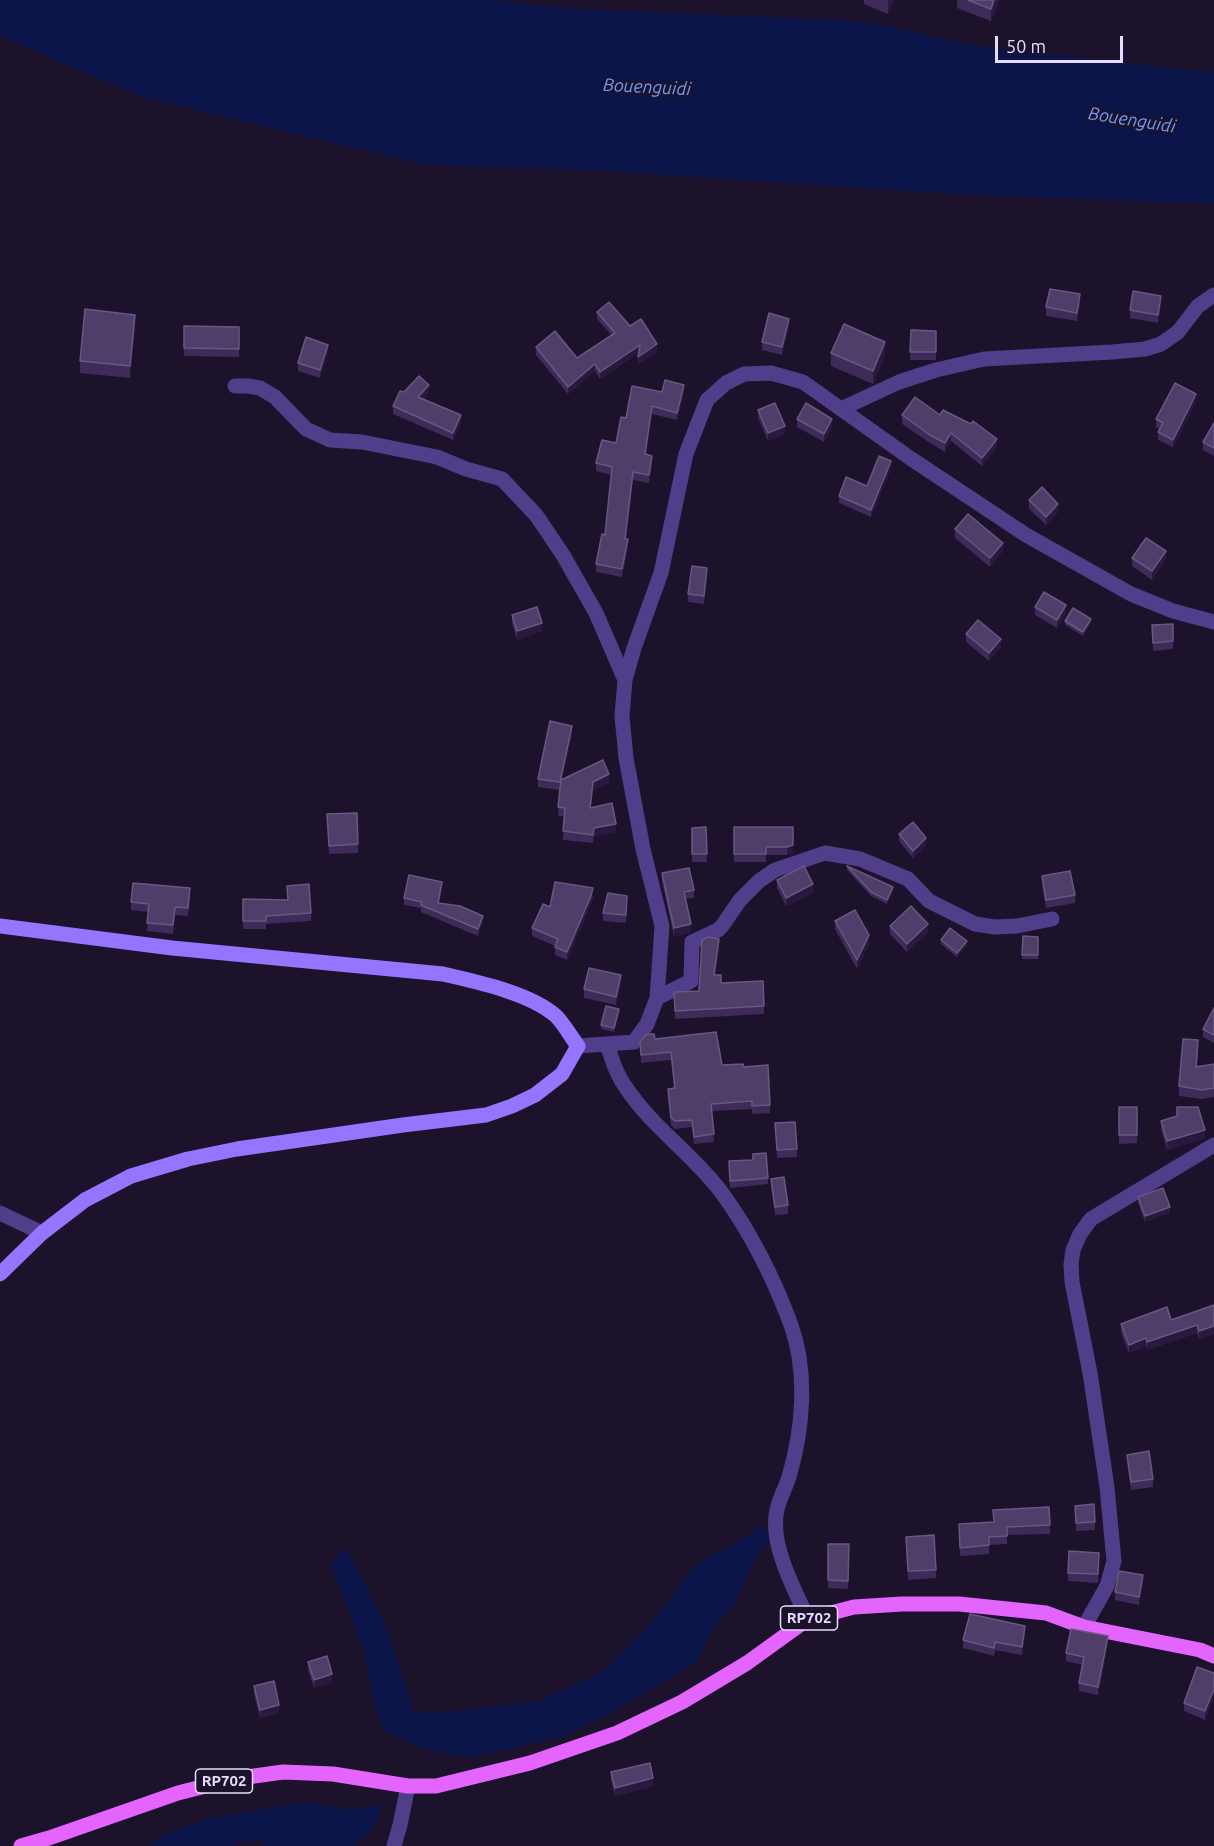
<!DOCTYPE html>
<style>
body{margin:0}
#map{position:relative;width:1214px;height:1846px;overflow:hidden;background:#1c122b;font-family:Ubuntu,sans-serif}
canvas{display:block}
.scale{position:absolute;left:995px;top:36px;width:128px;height:27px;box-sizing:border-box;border:3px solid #e8ddff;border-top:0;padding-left:8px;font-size:18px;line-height:21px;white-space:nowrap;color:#e8ddff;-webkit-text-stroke:4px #1c122b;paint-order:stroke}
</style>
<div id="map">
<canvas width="1214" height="1846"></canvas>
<div class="scale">50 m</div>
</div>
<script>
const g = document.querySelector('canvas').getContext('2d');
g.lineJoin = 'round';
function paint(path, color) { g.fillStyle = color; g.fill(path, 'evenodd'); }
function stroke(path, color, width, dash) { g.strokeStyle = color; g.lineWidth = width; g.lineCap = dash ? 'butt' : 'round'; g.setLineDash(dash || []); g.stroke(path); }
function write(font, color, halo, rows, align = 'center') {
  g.font = font + ' Ubuntu,sans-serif'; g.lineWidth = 5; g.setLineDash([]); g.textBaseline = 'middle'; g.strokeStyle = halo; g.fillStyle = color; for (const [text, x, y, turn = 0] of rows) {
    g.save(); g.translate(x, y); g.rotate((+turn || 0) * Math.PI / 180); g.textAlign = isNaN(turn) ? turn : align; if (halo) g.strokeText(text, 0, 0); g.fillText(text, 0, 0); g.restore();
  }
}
const water = new Path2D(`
 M0,0H492L576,9L863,21L977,46L1198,71H1214V204L955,194L589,170L425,165L142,97L0,36Z
 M763,1526L772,1538L757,1555L735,1603L713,1628L697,1662L623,1706L563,1737L467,1758L421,1748L383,1730L374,1704L364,1652L331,1565L346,1547L386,1627L414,1712L457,1711L539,1701L602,1672L648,1627L695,1566Z
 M305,1802L350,1810L375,1805L382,1811L371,1831L355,1846H263L261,1840L237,1843L233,1846H149L162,1836L207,1819Z`);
const street = new Path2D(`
 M235,386H248L260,388L275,397L306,429L330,440L362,442L437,457L466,469L502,479L536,515L563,555L596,613L625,680
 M841,409L899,382L936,370L984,359L1112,352L1145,349L1161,344L1178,332L1198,306L1214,295
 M657,998L691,981L692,942L718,930L722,926L740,900L759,881L775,870L825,853L860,859L908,879L929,901L975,924L995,927L1017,926L1052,919
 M607,1044C612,1060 617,1076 627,1089C653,1128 694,1155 722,1193C751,1233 774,1279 791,1325C808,1373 803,1429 789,1477C785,1490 777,1502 776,1516C772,1548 794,1589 808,1619
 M578,1046L634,1042L647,1024L657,998L662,926L643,849L626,758L622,716L625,680L634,648L661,573L686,454L707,400L726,383L744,374L771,373L803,382L910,458L1026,535L1131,594L1173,611L1214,622
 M0,1213L42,1233
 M1084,1627L1107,1586L1114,1561L1107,1487L1090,1373L1072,1282L1071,1264L1073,1250L1080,1234L1091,1219L1214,1145
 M394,1846L400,1825L408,1786`);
const secondary = new Path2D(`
 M0,926L172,948L443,974C477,982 530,993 556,1016C564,1024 571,1037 578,1046L562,1074L535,1095L512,1106L486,1115L403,1125L237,1149L188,1159L131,1176L85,1200L42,1233L0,1274`);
const primary = new Path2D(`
 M21,1846L49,1838L178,1793L233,1779L283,1772L333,1774L408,1786H436L530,1763L617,1733L682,1702L747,1663L808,1619L854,1607L902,1604H959L1046,1613L1084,1627L1200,1650L1214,1656`);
const wall = new Path2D(`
 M864,0H894L888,14L864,4Z
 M957,0H999L991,21L957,8Z
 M1080,303L1077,321L1046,316V307Z
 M1161,304L1158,323L1130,318V310Z
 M597,312L630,326L657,352L638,364V353L600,379L595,371L568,394L536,355V347L577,358L612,336L597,319Z
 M184,326L239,327V357L184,356Z
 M135,327L130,378L80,373V361Z
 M789,327L782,355L762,350V342Z
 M911,330L936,331V360H910Z
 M328,353L320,378L298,371V363Z
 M831,353L885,355L873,384L831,366Z
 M404,392L429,393L423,399L461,423L453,440L393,414V406Z
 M662,392L684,393L677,420L652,414L646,455L652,464L649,483L633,480L626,539L628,547L622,577L596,572V564L605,535L612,475L596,471V463L616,443Z
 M1196,401L1173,447L1158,440V432L1160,429L1156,427V419Z
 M758,410L785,434L768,441L758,418Z
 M902,415H940L997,447L982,466L951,441L945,452L930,443L902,424Z
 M797,419L832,427L824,442L797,427Z
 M1214,423V456L1203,450V442Z
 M891,468L871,517L839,503V496L867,486Z
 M1029,500L1058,512L1046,525L1029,509Z
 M955,529L1003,551L990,567L955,538Z
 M1132,558L1166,559L1152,580L1132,566Z
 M707,576L704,604L688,602V594Z
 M1035,607L1066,613L1057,628L1035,615Z
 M512,615L542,631L517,640L512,623Z
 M1065,621L1091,623L1083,636L1065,625Z
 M1173,624V649L1153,651L1152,625Z
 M966,634L1001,647L989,661L966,642Z
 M572,734L562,780L609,783L593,790L591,807L616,832L594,836L593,843L563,840L564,816H558L560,790L538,787V779Z
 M327,814L358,844V853L329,854Z
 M706,827L707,862H692V828Z
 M734,827H793V853L787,855H766V862H734Z
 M899,834L926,845L913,858L899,841Z
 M847,866L893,891L887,904L871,896L847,870Z
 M662,873L694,890V898L685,899L691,932L674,937L662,881Z
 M1042,876L1075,895V903L1046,908L1042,885Z
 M777,880L813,893L786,906L777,888Z
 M287,886L311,913V921L266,924V929H243V899L288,900Z
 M442,889L439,903L483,922L478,936L421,912V908L404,905V898Z
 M593,896L591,904L567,960L555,955V946L532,936V928L550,907Z
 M190,897L188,916L175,915L173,934L147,931L149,912L131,910V902Z
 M627,904L626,923L603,921V913Z
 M835,921L869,943L857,969L835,929Z
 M890,926L928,932L907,952L890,934Z
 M1023,936L1038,937V959H1022Z
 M941,940L967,945L957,957L941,944Z
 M719,947L715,975L721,983L763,981L764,1014L675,1019L674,992L699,991Z
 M621,984L616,1005L584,998V989Z
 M1214,1008V1043L1203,1037V1029Z
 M619,1013L614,1032L601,1029V1025Z
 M655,1039L722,1065L744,1067L770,1105V1113L752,1114V1109L712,1111L714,1142L694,1144L692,1127L675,1129L671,1125L668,1097V1089L674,1088L671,1060L641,1063L640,1042Z
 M1198,1050L1197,1066L1214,1064V1097L1202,1099L1179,1096V1086Z
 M1119,1107H1137V1143L1119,1144Z
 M1161,1121L1205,1138L1167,1150L1161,1129Z
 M775,1123L797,1149V1157L777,1158Z
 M729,1161L768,1178V1184L730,1188Z
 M771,1179L788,1205V1214L775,1215L771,1187Z
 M1138,1197L1170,1213L1145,1222L1138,1203Z
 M1214,1305V1334L1199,1339L1197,1333L1147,1350L1146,1346L1129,1353L1121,1333V1324L1171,1320Z
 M1127,1455L1153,1479V1487L1131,1490L1127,1463Z
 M1075,1506L1095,1522V1530L1076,1531Z
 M1049,1507L1050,1534L1007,1535V1544L989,1545V1554L960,1556L959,1524L993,1522Z
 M828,1544H849L848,1589L828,1588Z
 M906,1545L936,1570V1578L908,1580Z
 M1069,1551L1099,1561L1098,1583L1068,1581Z
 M1143,1583L1139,1605L1115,1600V1592Z
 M1025,1634L1022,1655L995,1650L994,1656L963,1648V1640Z
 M1108,1644L1098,1695L1079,1691V1683L1083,1665L1066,1661V1653Z
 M308,1662L332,1682L314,1688L308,1670Z
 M1214,1673L1205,1720L1184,1711V1703Z
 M254,1686L279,1713L260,1718L254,1694Z
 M611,1772L653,1786L615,1796L611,1780Z`);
const shadedWall = new Path2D(`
 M889,0H894L888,14V1Z
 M994,0H999L991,21V9Z
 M1080,294V303L1077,321V313Z
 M1161,296V304L1158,323V315Z
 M135,315V327L130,378V366Z
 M789,319V327L782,355V347Z
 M885,342V355L873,384V371Z
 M657,344V352L638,364V357Z
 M328,345V353L320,378V370Z
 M640,345V352L600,379V372Z
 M595,364V371L568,394V387Z
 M429,385V393L418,404V397Z
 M684,385V393L677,420V413Z
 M1196,394V401L1173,447V440Z
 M652,406V414L645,462V454Z
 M461,415V423L453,440V433Z
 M832,419V427L824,442V434Z
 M785,426V434L768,441V433Z
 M951,433V441L945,452V443Z
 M997,439V447L982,466V458Z
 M652,456V464L649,483V475Z
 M891,461V468L871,517V510Z
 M633,472V480L625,547V539Z
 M1058,504V512L1046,525V517Z
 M628,539V547L622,577V569Z
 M1003,543V551L990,567V558Z
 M1166,551V559L1152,580V571Z
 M707,568V576L704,604V596Z
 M1066,605V613L1057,628V620Z
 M1091,619V623L1083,636V632Z
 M542,623V631L517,640V631Z
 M1001,639V647L989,661V653Z
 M572,726V734L560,790V782Z
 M609,774V783L593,790L590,816L593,782Z
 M616,824V832L594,836L593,843L594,828Z
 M926,838V845L913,858V851Z
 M793,845V853L787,855V847Z
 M442,882V889L438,910V903Z
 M813,884V893L786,906V898Z
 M893,887V891L887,904V900Z
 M593,888L591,904L567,960V952Z
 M483,916V922L478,936V929Z
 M691,924V932L674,937V928Z
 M928,924V932L907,952V944Z
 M869,935V943L857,969V960Z
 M719,939V947L714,984V975Z
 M967,941V945L957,957V953Z
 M621,975V984L616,1005V997Z
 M1205,1130V1138L1167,1150V1141Z
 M1170,1207V1213L1145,1222V1216Z
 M1197,1325V1333L1147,1350V1342Z
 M1214,1326V1334L1199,1339V1331Z
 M1146,1338V1346L1129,1353V1345Z
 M1143,1575V1583L1139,1605V1597Z
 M1025,1626V1634L1022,1655V1647Z
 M1108,1636V1644L1098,1695V1687Z
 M332,1674V1682L314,1688V1680Z
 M1214,1689V1697L1205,1720V1711Z
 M279,1705V1713L260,1718V1710Z
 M653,1778V1786L615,1796V1788Z`);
const building = new Path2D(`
 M968,0H994L991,9Z
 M1050,289L1080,294L1077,313L1046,307Z
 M1133,291L1161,296L1158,315L1130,310Z
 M609,302L630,326L641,319L657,344L638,357L640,345L600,372L595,364L568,387L536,347L555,331L577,358L615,333L597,312Z
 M85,309L135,315L130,366L80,361Z
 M769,313L789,319L782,347L762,342Z
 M844,324L885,342L873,371L831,353Z
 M184,326L239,327V349L184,348Z
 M911,330L936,331V352H910Z
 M306,337L328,345L320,370L298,363Z
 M419,376L429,385L418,397L461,415L453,433L393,406L400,391L404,392Z
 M665,380L684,385L677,413L652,406L645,454L652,456L649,475L633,472L625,539H628L622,569L596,564L602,534L605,535L612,467L596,463L602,440L616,443L621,417L626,418L632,386L662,392Z
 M1175,383L1196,394L1173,440L1158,432L1163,423L1156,419Z
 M915,397L940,415L943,410L971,424L973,421L997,439L982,458L951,433L945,443L930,435L902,415Z
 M775,403L785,426L768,433L758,410Z
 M806,403L832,419L824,434L797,419Z
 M1214,423V448L1203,442Z
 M879,456L891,461L871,510L839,496L846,477L867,486Z
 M1042,487L1058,504L1046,517L1029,500Z
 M968,514L1003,543L990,558L955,529Z
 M1146,538L1166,551L1152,571L1132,558Z
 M692,566L707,568L704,596L688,594Z
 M1044,592L1066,605L1057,620L1035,607Z
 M537,607L542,623L517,631L512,615Z
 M1073,608L1091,619L1083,632L1065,621Z
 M978,620L1001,639L989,653L966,634Z
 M1173,624V641L1153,643L1152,625Z
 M550,721L572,726L560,782L538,779Z
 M603,760L609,774L593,782L590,808L612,803L616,824L594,828L593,835L563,831L565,808L558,807L561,780Z
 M357,813L358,844L329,846L327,814Z
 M913,822L926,838L913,851L899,834Z
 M706,827L707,854H692V828Z
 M734,827H793V845L787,847H766V854H734Z
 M804,866L813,884L786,898L777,880Z
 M847,866L893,887L887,900L871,892Z
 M689,868L694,890L684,892L691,924L674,928L662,873Z
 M1070,871L1075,895L1046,900L1042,876Z
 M409,875L442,882L438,903L460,906L483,916L478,929L421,905L422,902L404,898Z
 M555,882L593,888L591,896L567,952L555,947L558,939L532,928L543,904L550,907Z
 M133,883L190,888L188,908L175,907L173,925L147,923L149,904L131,902Z
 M309,884L311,913L266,916V921H243V899L288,900L287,886Z
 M608,893L627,896L626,915L603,913Z
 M911,906L928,924L907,944L890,926Z
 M855,910L869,935L857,960L835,921Z
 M950,928L967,941L957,953L941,940Z
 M1023,936L1038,937V955H1022Z
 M708,937L719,939L714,975H721V983L763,981L764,1006L675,1011L674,992L699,991L702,940Z
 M589,968L621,975L616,997L584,989Z
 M606,1006L619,1009L614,1028L601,1025Z
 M1214,1008V1035L1203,1029Z
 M716,1032L722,1065L743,1064L744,1067L768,1065L770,1105L752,1106V1101L711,1104L714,1134L694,1137L692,1120L675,1121L671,1118L668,1089L675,1088L671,1052L641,1055L640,1042L646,1034H654L655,1039Z
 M1183,1039L1198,1040L1196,1067L1214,1064V1088L1202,1090L1179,1086Z
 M1119,1107H1137V1135H1119Z
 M1177,1107H1198L1205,1130L1167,1141L1161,1121L1177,1116Z
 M795,1122L797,1149L777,1150L775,1123Z
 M766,1153L768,1178L730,1181L729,1161L753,1160V1154Z
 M784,1177L788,1205L775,1207L771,1179Z
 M1163,1188L1170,1207L1145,1216L1138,1197Z
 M1214,1305V1326L1199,1331L1197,1325L1147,1342L1146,1338L1129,1345L1121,1324L1167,1307L1171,1320Z
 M1149,1451L1153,1479L1131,1482L1127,1455Z
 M1094,1504L1095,1522L1076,1523L1075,1506Z
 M1049,1507L1050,1525L1007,1527V1536L989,1537V1545L960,1548L959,1524L994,1522L993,1510Z
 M934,1535L936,1570L908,1571L906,1537Z
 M828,1544H849L848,1581L828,1580Z
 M1069,1551L1099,1553L1098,1574L1068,1573Z
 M1119,1571L1143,1575L1139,1597L1115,1592Z
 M970,1614L1025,1626L1022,1647L995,1642L994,1648L963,1640Z
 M1071,1629L1108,1636L1098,1687L1079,1683L1084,1657L1066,1653Z
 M327,1656L332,1674L314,1680L308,1662Z
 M1197,1667L1214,1673V1689L1205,1711L1184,1703Z
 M274,1681L279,1705L260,1710L254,1686Z
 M650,1763L653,1778L615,1788L611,1772Z`);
const shields = [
 [809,1618,57],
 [224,1781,57]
];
const shieldNames = [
 ["RP702",809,1618],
 ["RP702",224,1781]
];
const waterNames = [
 ["Bouenguidi",647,87,3],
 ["Bouenguidi",1132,120,9]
];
paint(water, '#0c154a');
stroke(street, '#503e8a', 15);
stroke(secondary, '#9575fd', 15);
stroke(primary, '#e465fd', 15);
paint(wall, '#3e2b59');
paint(shadedWall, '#29193f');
paint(building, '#503e6a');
stroke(building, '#685782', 1.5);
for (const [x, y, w] of shields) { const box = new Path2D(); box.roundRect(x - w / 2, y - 12, w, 24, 4.5); g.fillStyle = '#1c122b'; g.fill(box); stroke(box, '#e8ddff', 1.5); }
write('bold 15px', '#e8ddff', null, shieldNames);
write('italic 18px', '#6c9bfd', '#1c122b', waterNames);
</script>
